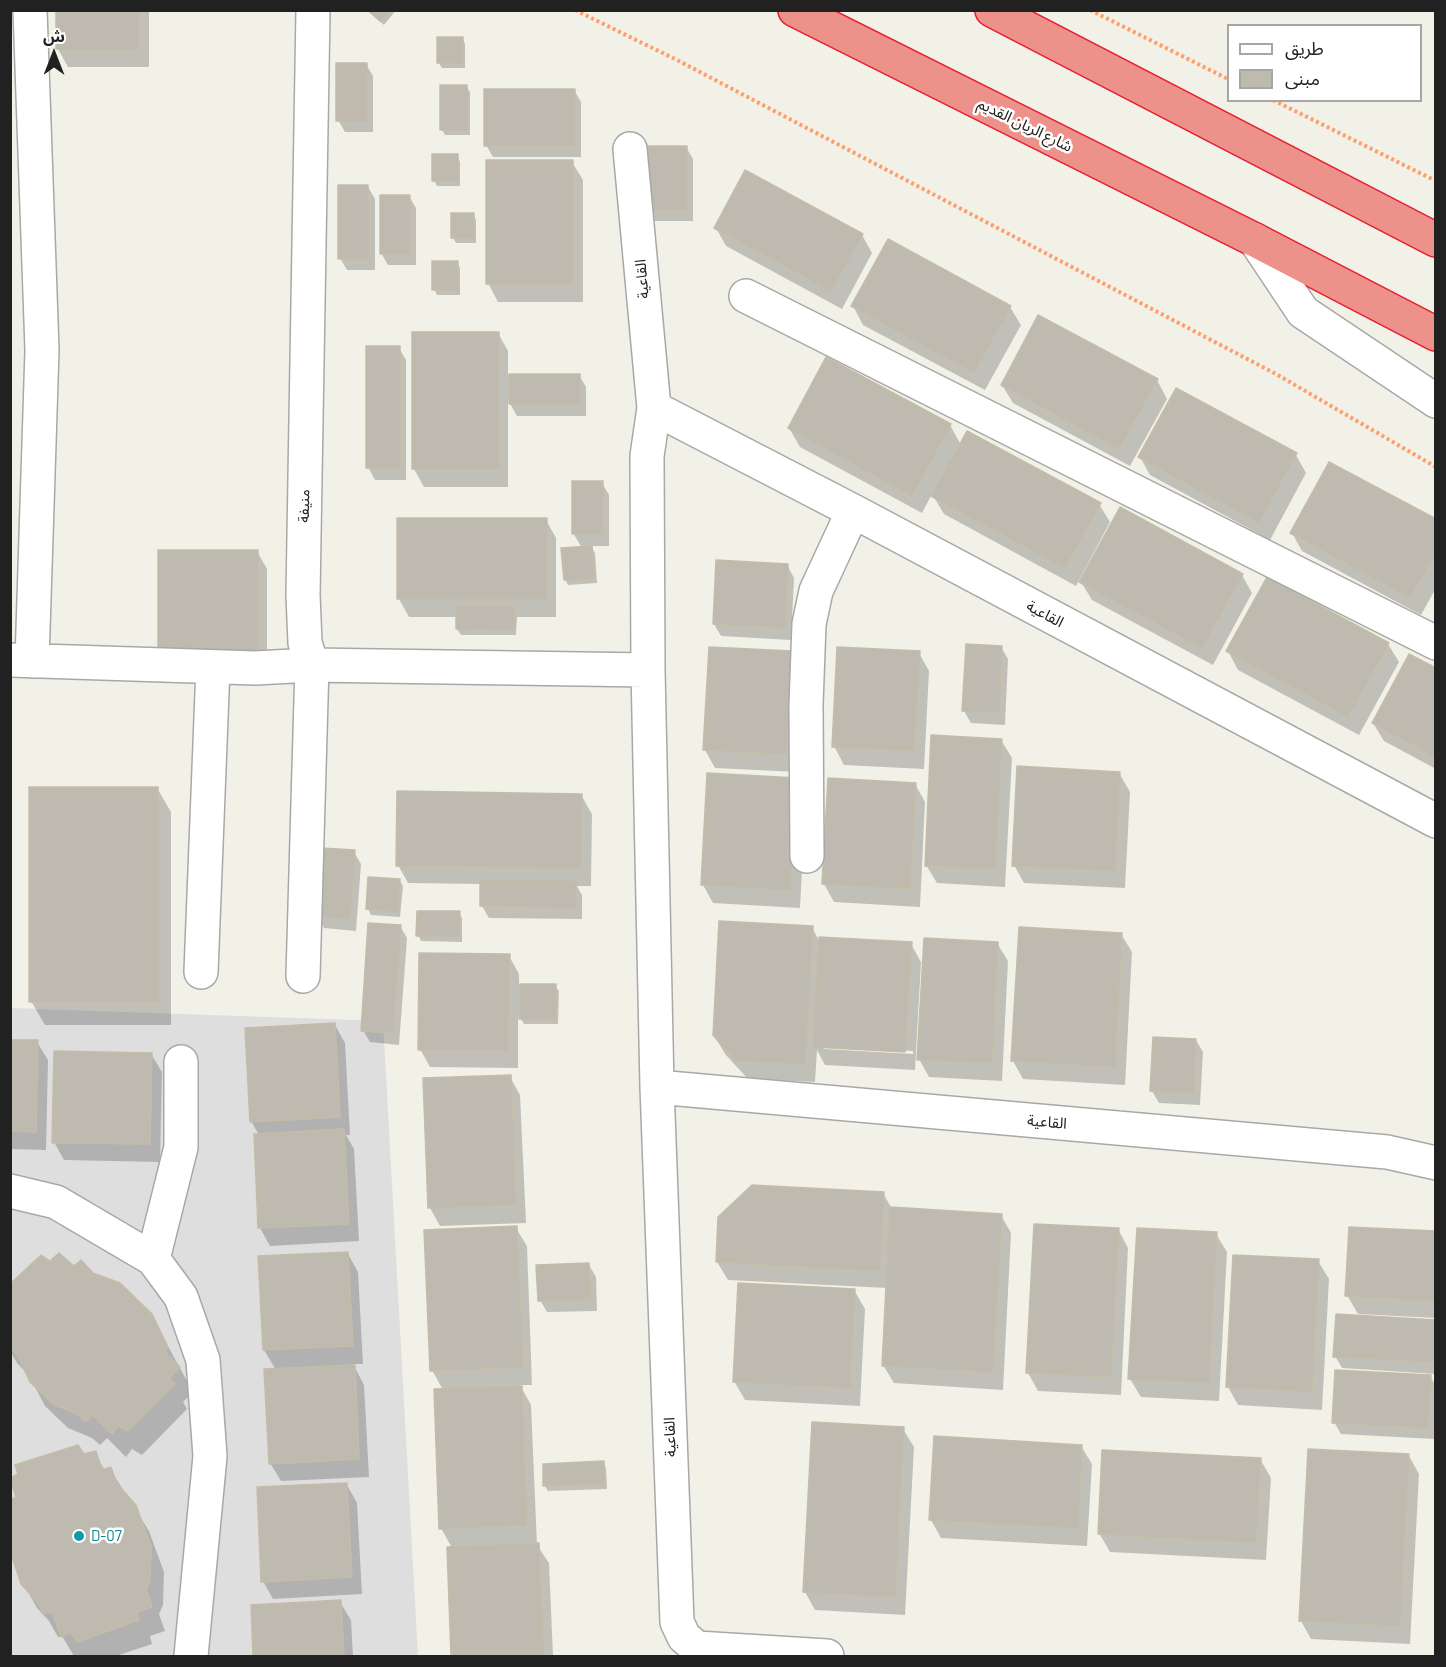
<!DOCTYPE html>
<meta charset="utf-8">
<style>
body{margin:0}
#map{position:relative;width:1446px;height:1667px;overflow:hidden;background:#f2f1e7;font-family:Barlow,"Noto Sans Arabic",sans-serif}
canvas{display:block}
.frame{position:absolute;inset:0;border:12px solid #212121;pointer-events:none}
.legend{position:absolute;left:1227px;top:24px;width:195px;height:78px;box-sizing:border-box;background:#fff;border:2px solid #a6a6a6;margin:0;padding:8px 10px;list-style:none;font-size:18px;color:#212121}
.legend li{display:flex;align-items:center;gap:12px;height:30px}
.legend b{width:30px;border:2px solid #a6a6a6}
.north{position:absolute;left:24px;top:24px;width:60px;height:60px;-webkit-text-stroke:4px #fff;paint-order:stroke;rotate:0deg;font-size:16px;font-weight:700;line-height:24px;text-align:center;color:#212121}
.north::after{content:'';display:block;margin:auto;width:21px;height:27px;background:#212121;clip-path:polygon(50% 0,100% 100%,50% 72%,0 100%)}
</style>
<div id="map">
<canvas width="1446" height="1667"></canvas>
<div class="frame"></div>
<ul class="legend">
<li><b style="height:8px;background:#fff"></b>طريق</li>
<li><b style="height:16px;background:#bfbab0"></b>مبنى</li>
</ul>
<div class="north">ش</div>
</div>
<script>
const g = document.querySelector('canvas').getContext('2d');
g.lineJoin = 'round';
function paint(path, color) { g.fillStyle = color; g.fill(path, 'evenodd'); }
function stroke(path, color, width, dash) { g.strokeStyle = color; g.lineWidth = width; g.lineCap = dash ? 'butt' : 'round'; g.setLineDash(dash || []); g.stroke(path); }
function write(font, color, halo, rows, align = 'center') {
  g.font = font + ' Barlow,"Noto Sans Arabic",sans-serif'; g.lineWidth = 5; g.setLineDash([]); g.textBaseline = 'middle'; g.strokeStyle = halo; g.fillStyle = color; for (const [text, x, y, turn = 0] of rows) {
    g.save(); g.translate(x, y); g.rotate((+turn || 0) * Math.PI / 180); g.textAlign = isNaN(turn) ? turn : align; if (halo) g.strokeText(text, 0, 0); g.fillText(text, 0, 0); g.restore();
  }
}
const residential = new Path2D(`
 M11,1008L383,1021L418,1656H11Z`);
const shadow = new Path2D(`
 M58,10H149V67H68L58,49Z
 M366,10H396L384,25Z
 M462,38L465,44V68H442L438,62Z
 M366,64L373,76V132H345L338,120Z
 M466,86L470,92V135H445L442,130Z
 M574,90L581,102V157H493L486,145Z
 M643,147H686L693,159V221H650Z
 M457,156L460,162V186H437L434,180Z
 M572,162L583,180V302H498L488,283Z
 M368,187L375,199V270H347L340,258Z
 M409,196L416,208V265H388L381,253Z
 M473,214L476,220V243H456L453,238Z
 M716,228L862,235L872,253L842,309L726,246Z
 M457,262L460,268V295H437L434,289Z
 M853,306L1010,307L1021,325L985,390L863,325Z
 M498,333L508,351V375H579L586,387V416H517L508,400V487H424L414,469Z
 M399,348L406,360V480H375L368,467Z
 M1157,380L1167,399L1130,466L1013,403L1002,385Z
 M950,425L961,445L1099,504L1110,522L1076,586L944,514L932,494L922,513L800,447L789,428Z
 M1296,455L1306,473L1270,540L1150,475L1140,457Z
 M602,483L609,495V546H590L595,553L597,583L568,585L565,579L582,548L573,533Z
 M546,520L556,538V617H517L516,635H461L457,629L458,617H409L399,599Z
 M1436,521V588L1421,615L1302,551L1292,533Z
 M257,551L267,569V672L160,654Z
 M787,565L794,578L791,640L721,636L714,624Z
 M1242,575L1252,593L1213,665L1092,600L1081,582Z
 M1388,644L1399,662L1359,735L1238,670L1228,651Z
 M1001,647L1008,659L1005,725L971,723L964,711Z
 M791,653L797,772L715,768L705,750Z
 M919,653L929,671L924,769L844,765L834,746Z
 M1436,670V769L1384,741L1373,723Z
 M1001,740L1012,758L1005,887L937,883L926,865Z
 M1119,773L1130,792L1125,888L1024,883L1014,865Z
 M915,784L925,802L920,907L834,902L824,884Z
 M157,788L171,812V1025H45L31,1001Z
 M581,795L592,814L591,886H577L582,895V919L489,918L482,906V884L408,883L398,865Z
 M806,797L800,908L713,903L703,885Z
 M354,852L361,864L356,931L324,928L317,916Z
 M400,881L403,886L400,917L371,915L368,909Z
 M459,912L462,918V942L421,941L418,935Z
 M400,926L407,938L399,1045L370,1042L363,1030Z
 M812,927L818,939L911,944L921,962L915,1070L825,1065L817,1050L815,1082L748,1079L725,1054L714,1035ZM824,1046L913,1051V1054L824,1049Z
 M1020,929L1121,934L1132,952L1125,1085L1023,1079L1013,1061Z
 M997,943L1008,961L1002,1081L929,1077L919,1059Z
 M509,956L519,974V985L555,986L559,991L558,1024H524L518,1014V1068L430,1067L420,1049Z
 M335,1025L345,1043L350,1135H346L354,1149L359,1241L270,1246L260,1228L259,1135L251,1121Z
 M1196,1040L1203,1052L1200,1105L1159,1103L1152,1091Z
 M10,1041L37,1042L48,1060L46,1150L10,1149Z
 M151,1054L162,1072L160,1162L64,1160L54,1142Z
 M510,1077L520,1095L526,1223L440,1226L430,1208L425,1080Z
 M883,1193L892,1209L1001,1215L1011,1233L1003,1390L894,1383L883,1365L887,1288L728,1280L717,1262L719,1217Z
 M516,1228L527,1246L532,1385H520L531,1405L537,1545L549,1563L553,1656H453L448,1548H452L441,1528L443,1390L432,1370Z
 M1118,1229L1128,1248L1121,1395L1038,1391L1028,1373Z
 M1436,1233V1318L1358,1314L1347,1295Z
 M1216,1234L1227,1252L1219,1401L1141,1397L1130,1379Z
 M348,1254L358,1272L363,1364H353L364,1385L369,1477L281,1481L270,1463L276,1370L264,1350L260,1258Z
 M1318,1261L1329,1279L1322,1410L1238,1405L1228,1387Z
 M50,1263L92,1274L151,1315L193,1392L183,1402L187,1409L142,1455L132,1449L126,1457L107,1438L100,1445L92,1438L68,1428L45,1406L28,1374L17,1363L10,1351V1286Z
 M589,1265L596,1277L597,1311L547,1312L540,1300Z
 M854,1290L865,1309L860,1406L745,1400L734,1381Z
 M1436,1321V1374L1342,1368L1335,1356Z
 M1430,1376L1436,1386L1434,1439L1341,1434L1334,1422Z
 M903,1429L914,1447L905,1615L815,1610L805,1592Z
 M1081,1446L1092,1464L1087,1546L941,1538L931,1520Z
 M95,1453L105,1471L110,1469L149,1531L164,1572L163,1605L159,1614L165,1631L150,1636L152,1644L116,1656H74L62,1636L58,1637L49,1621L37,1608L23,1583L83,1456Z
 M1409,1456L1419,1474L1410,1644L1311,1639L1301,1621Z
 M1260,1459L1271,1478L1266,1560L1110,1552L1099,1533Z
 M603,1463L606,1468L607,1489L548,1491L545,1486Z
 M347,1485L357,1503L362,1594L273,1599L263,1581Z
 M340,1602L351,1620L353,1656H255L252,1606Z`);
const building = new Path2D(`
 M56,10H139V49H56Z
 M368,10H388L380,21Z
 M437,37H463V63H437Z
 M336,63H367V121H336Z
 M440,85H467V130H440Z
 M484,89H575V146H484Z
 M642,146H687V210H642Z
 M432,154H458V181H432Z
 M486,160H573V284H486Z
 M745,170L863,234L831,291L714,228Z
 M338,185H368V259H338Z
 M380,195H410V254H380Z
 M451,213H474V238H451Z
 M888,239L1011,306L974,373L851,306Z
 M432,261H458V290H432Z
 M1038,315L1158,379L1119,449L1001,385Z
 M412,332H499V469H412Z
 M366,346H400V468H366Z
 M826,357L951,424L912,496L788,428Z
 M509,374H580V404H509Z
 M1176,388L1297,453L1259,523L1138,457Z
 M967,431L1101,503L1065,568L931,496Z
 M1329,462L1436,519V552L1410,598L1290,533Z
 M572,481H603V534H572Z
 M1120,507L1243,574L1202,648L1079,582Z
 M397,518H547V599H397Z
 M592,546L595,578L564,580L561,548Z
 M158,550H258V654H158Z
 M716,560L788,564L785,628L713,624Z
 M1267,577L1389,643L1348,717L1226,651Z
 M456,606L515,607L514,630L456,629Z
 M966,644L1002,646L999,713L962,711Z
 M709,647L792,651L787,754L703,750Z
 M837,647L920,651L914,751L832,747Z
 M1409,654L1436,668V757L1372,723Z
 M931,735L1002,739L995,869L925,866Z
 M1017,766L1120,772L1115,871L1012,866Z
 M707,773L797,778L790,890L701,885Z
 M828,778L916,783L910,889L822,884Z
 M29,787H158V1002H29Z
 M397,791L582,794L581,868L396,866Z
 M321,848L355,850L350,919L315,916Z
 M368,877L400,879L398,912L366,909Z
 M480,880L576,881V908L480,906Z
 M417,911H460L459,936H416Z
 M719,921L813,926L805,1064L736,1061L713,1035Z
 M368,923L401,925L393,1033L361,1031Z
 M1019,927L1122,933L1115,1067L1011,1061Z
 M819,937L912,942L905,1052L813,1047Z
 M924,938L998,942L992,1063L917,1060Z
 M419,953L510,954L508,1050H418Z
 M520,984H556V1019H519Z
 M335,1023L340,1117L250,1122L245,1028Z
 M1153,1037L1196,1039L1194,1093L1150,1091Z
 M10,1040H38L36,1132L10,1131Z
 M54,1051L152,1053L150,1144L52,1143Z
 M511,1075L516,1205L428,1208L423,1078Z
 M344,1129L349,1224L258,1228L254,1134Z
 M752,1185L884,1192L879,1271L716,1262L718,1217Z
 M890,1207L1002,1214L993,1372L882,1366Z
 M1034,1224L1119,1228L1111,1377L1026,1373Z
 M517,1226L523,1367L430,1371L424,1230Z
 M1349,1227L1436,1231V1301L1345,1296Z
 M1137,1228L1217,1232L1209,1383L1128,1379Z
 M348,1252L353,1346L263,1350L258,1256Z
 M59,1253L74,1266L81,1260L93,1273L120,1283L152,1314L167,1345L166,1354L180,1367L169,1379L175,1384L128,1431L118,1426L112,1434L93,1415L86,1422L77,1414L53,1404L30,1382L18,1356L10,1348V1284L41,1255L50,1261Z
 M1233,1255L1319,1259L1312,1392L1226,1387Z
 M589,1263L591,1299L538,1301L536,1265Z
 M738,1283L855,1289L850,1388L733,1382Z
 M1336,1314L1436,1320V1362L1333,1357Z
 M355,1365L359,1459L269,1464L264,1369Z
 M1335,1370L1431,1375L1428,1428L1332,1423Z
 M522,1386L527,1525L439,1529L434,1389Z
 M812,1422L904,1427L895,1597L803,1592Z
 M934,1436L1082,1445L1078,1528L929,1520Z
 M78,1445L84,1454L96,1451L102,1470L111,1467L117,1484L136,1505L151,1547L150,1581L146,1589L152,1607L137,1612L139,1620L77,1642L70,1632L61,1637L52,1611L43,1614L39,1604L21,1584L11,1554L10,1500L16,1497L10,1478L18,1474L15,1465Z
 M1308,1449L1409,1454L1400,1626L1299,1621Z
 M1102,1450L1261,1458L1256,1543L1098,1534Z
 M604,1461L605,1484L543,1486V1464Z
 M347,1483L352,1577L261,1582L257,1487Z
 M539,1543L544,1656H451L447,1547Z
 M341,1600L344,1656H253L251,1605Z`);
const path = new Path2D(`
 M575,10L677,60L1276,374L1436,467
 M1090,10L1228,79
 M1273,100L1436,181`);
const minor = new Path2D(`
 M30,10L42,350L32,661
 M313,10L303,595L305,643L312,665L648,670
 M630,149L654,408L647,456L648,670L657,1087L677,1622L684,1637L697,1648L827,1656
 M1255,240L1303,312L1436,401
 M746,296L1436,643
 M654,408L853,511L1436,821
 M10,660L255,668L312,665L303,976
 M807,856L806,705L809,624L816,591L853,511
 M201,972L213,667
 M181,1062V1147L153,1259L181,1297L203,1360L210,1456L191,1656
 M657,1087L1387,1152L1436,1163
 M10,1191L56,1202L153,1259`);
const highway = new Path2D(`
 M795,10L1255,240L1436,334
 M992,10L1436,240`);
const markers = [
 [79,1536,6,"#0f9aa8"]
];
const streetNames = [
 ["شارع الريان القديم",1025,125,26],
 ["القاعية",642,279,-95],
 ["منيفة",304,506,-89],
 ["القاعية",1045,614,28],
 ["القاعية",1047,1122,5],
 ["القاعية",670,1437,-92]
];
const cultureNames = [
 ["D-07",91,1536]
];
paint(residential, '#dfdede');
paint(shadow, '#0003');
paint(building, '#bfbab0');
stroke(building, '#c5bca8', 1.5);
stroke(minor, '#a8a8a8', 36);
stroke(highway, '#e61e32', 36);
stroke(path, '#ff9e6b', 4, [3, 3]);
stroke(minor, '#fff', 33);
stroke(highway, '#ed918b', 33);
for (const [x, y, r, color] of markers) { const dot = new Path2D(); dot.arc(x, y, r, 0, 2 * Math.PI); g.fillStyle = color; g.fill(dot); stroke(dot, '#fff', 2); }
write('15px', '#212121', '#fff', streetNames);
write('15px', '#0d838f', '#fff', cultureNames, 'left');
</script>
